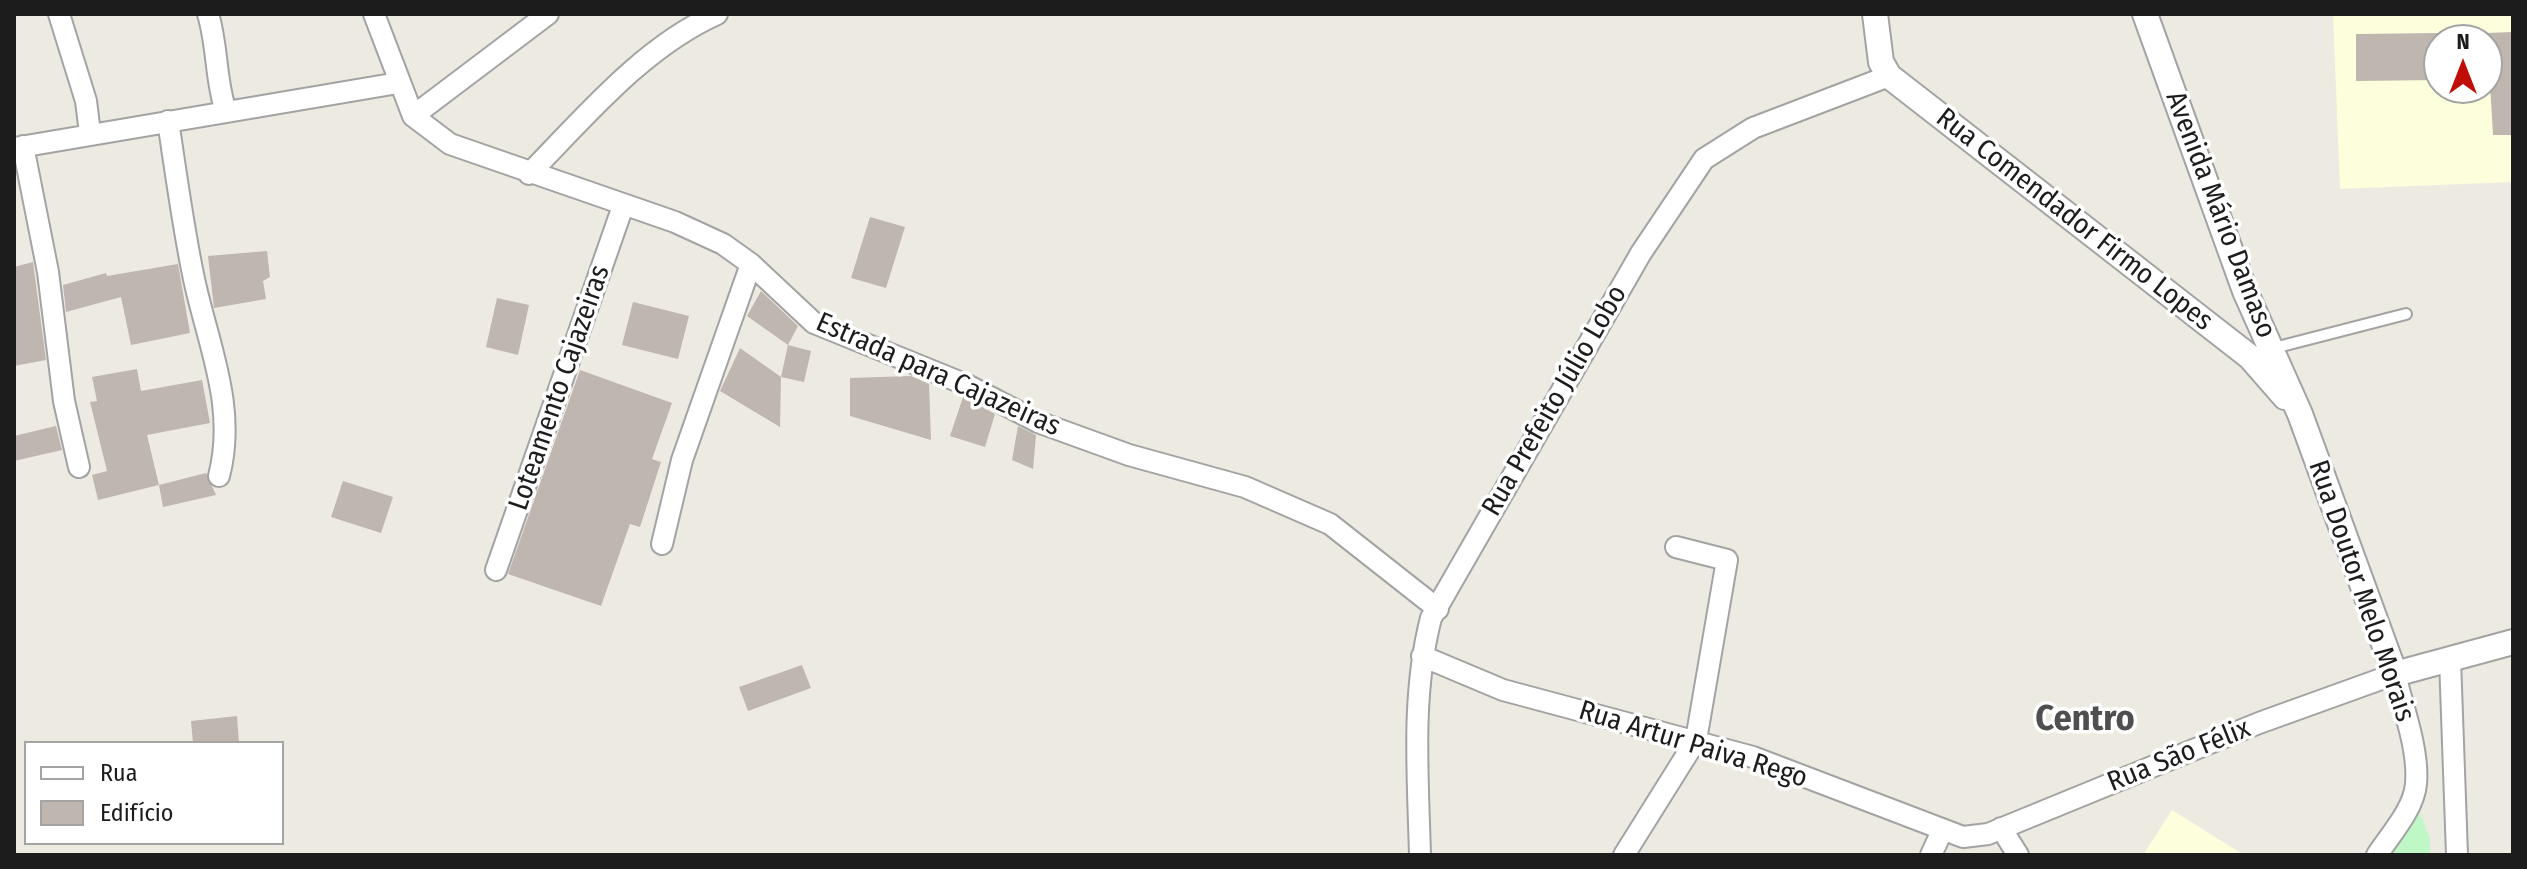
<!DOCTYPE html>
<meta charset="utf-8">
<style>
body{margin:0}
#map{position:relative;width:2527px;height:869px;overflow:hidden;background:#edeae2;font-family:"Fira Sans Condensed",sans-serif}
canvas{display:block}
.frame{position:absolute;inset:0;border:16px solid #1c1c1c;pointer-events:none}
.legend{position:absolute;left:24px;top:741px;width:260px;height:104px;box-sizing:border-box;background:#fff;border:2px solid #a4a4a4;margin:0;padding:10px 14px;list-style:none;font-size:24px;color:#1c1c1c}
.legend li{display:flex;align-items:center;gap:16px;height:40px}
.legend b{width:40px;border:2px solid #a4a4a4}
.north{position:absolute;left:2423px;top:24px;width:80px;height:80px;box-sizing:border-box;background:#fff;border:2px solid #a4a4a4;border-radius:50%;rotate:0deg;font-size:22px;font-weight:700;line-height:32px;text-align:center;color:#1c1c1c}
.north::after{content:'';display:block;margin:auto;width:28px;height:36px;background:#c10d08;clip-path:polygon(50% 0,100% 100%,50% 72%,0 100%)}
</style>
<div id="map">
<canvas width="2527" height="869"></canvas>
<div class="frame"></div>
<ul class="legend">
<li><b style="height:10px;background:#fff"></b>Rua</li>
<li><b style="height:22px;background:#beb6af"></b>Edifício</li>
</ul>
<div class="north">N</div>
</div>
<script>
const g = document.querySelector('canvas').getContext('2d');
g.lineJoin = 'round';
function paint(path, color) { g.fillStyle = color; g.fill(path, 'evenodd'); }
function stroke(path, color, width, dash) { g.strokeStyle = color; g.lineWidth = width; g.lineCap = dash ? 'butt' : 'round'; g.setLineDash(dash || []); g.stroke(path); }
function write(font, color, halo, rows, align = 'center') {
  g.font = font + ' "Fira Sans Condensed",sans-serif'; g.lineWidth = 7; g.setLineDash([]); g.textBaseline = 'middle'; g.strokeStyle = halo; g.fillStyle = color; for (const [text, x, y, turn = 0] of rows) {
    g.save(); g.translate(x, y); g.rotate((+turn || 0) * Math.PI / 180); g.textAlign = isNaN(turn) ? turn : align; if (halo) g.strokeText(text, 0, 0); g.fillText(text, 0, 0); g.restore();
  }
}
const education = new Path2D(`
 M2333,14H2513V182L2340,189ZM2439,40H2487V88H2439Z
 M2172,810L2244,855H2143Z`);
const park = new Path2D(`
 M2410,786L2430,839V855H2370Z`);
const building = new Path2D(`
 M2513,32V135H2493L2487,33Z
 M2439,33V80L2356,81V34Z
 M870,217L905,227L886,288L851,278Z
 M267,251L270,277L263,281L266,299L214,308L208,256Z
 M33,262L46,360L14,366V267Z
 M178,264L190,333L131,345L121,297L66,312L63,285L106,273L107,276Z
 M761,291L798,326L788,345L747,316Z
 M497,298L529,305L518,355L486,347Z
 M633,302L689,316L678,359L622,345Z
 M788,345L811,351L804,382L781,377Z
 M740,348L781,377L780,427L720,391Z
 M137,369L141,391L202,380L210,423L147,435L159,485L98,500L92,475L107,471L90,402L97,401L92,377Z
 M580,370L672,403L652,459L661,462L640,527L630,524L601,606L508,574Z
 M911,376L929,384L931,440L850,416V378Z
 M963,397L995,414L985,447L950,436Z
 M56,426L62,450L14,461V436Z
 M1018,426L1036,435L1033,469L1012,460Z
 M206,473L216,495L163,507L159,485Z
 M343,481L393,497L381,533L331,517Z
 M802,665L811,688L748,711L739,687Z
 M237,716L239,743H193L191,721Z`);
const service = new Path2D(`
 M2270,349L2406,314`);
const minor = new Path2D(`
 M59,14L86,101L90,133
 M208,14C218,47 215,79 226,112
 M374,14L413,116L450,144L675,222L723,244L751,264L814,323L967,385L1038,422L1129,455L1245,487L1330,524L1438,609
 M413,116L548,14
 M168,121C176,173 183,227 194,279C208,345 237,407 219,476
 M23,146L48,272L64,401L79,467
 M14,148L398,83
 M529,174C585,117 643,47 717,14
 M662,544L682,460L751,264
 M496,570L623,206
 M1422,656L1503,690L1753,757L1963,837L1988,834L2259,723L2395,674C2403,709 2419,749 2416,784C2414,809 2390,835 2377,855
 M2450,659L2457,855
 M2001,828L2018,855
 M1420,855C1418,777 1411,695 1431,618L1641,253L1704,159L1753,128L1889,76
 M1624,855L1696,740L1727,560L1676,547
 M1931,855L1942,831`);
const tertiary = new Path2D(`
 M1875,14L1881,62L1889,76L2250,357L2285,397
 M2145,14L2245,291L2300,414L2395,674L2513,642`);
const streetNames = [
 ["Avenida Mário Damaso",2220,215,69],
 ["Rua Comendador Firmo Lopes",2074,220,38],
 ["Estrada para Cajazeiras",938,375,24],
 ["Loteamento Cajazeiras",560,388,-71],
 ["Rua Prefeito Júlio Lobo",1555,401,-60],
 ["Rua Doutor Melo Morais",2361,591,71],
 ["Rua Artur Paiva Rego",1693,745,17],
 ["Rua São Félix",2179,756,-22]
];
const districtNames = [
 ["Centro",2085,720]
];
paint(education, '#fdfedb');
paint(park, '#c0f7c6');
paint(building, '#beb6af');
stroke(service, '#a3a3a3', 14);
stroke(minor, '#a3a3a3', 24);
stroke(tertiary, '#a3a3a3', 28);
stroke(service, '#fff', 10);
stroke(minor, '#fff', 20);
stroke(tertiary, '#fff', 24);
write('28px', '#1c1c1c', '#fff', streetNames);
write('bold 36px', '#4f4f4f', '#fff', districtNames);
</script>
